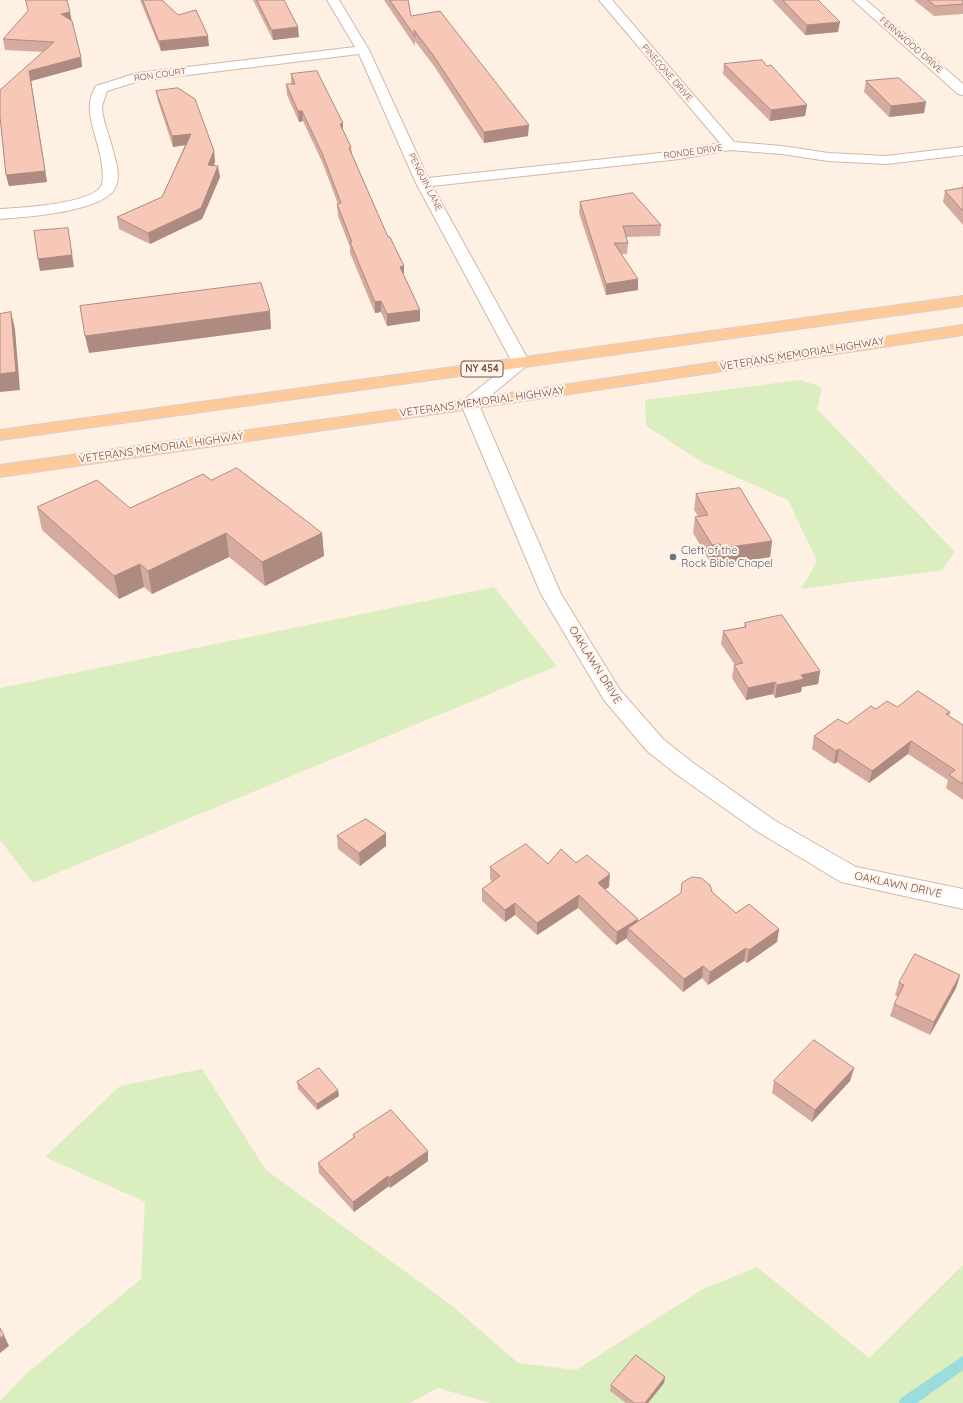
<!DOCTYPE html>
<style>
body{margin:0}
canvas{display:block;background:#fef0e3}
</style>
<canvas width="963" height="1403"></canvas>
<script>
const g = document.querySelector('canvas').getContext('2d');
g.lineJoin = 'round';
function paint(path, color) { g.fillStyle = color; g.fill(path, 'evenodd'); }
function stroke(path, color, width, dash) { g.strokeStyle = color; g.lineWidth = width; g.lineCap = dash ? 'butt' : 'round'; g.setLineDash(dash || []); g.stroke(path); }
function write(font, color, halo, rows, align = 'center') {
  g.font = font + ' Quicksand,sans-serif'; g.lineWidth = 4; g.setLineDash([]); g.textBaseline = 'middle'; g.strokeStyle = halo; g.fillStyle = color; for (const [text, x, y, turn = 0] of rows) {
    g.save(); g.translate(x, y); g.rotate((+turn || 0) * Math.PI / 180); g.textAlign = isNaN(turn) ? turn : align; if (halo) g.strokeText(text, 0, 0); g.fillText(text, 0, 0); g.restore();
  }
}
const green = new Path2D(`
 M800,380L822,387L817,409L955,552L942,570L801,589L817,561L788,500L702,462L646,426L645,400Z
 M494,587L557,666L33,883L0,840V688Z
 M202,1069L266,1170L451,1305L518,1363L576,1370L703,1289L757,1267L869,1358L963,1265V1403H490L438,1388L410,1403H0V1401L26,1374L141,1279L145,1202L45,1157L120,1086Z`);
const stream = new Path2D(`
 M963,1356V1370L917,1403H899L901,1398Z`);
const minor = new Path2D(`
 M327,0H339L369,50L428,178L679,151L720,143L599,0H612L734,142L782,146L828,153L886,156L963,147V155L886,164L828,161L782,154L730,150L679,159L432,186L530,363L479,405L561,594L620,690L663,739L692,762L774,820L856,867L963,889V909L841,882L758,832L676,774L647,751L604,700L541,594L461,404L464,400L512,362L416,183L359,54L139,81L107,91C105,97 102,104 102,109C103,121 109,135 112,147C115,160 121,173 116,186C107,212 25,217 0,219V209C18,208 96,204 102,184C106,169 96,140 92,124C89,110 88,99 96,86L137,73L355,47Z
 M853,0H866L963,84V95L958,94Z`);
const major = new Path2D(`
 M963,296V306L0,440V430Z
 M963,325V335L470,409L0,477V465L470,399Z`);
const wall = new Path2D(`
 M140,0H162L209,46L161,51Z
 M253,0H284L299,37L273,40Z
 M384,0H408L411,16L528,136L484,143L434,66L415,41V46Z
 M773,0H818L838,32L805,35L773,1Z
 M914,0H963V14L934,16Z
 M70,12L71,20L81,57L82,67L31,81L47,182L9,186L6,175L0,117L44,52L5,50L3,39Z
 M724,64L767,66L807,105L805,116L770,121L723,74Z
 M291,74L343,123V130L351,147L352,154L388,237L404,266V276L420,310V321L387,326L381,312L375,313L350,253V247L338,216L337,204H338L323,164L303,121L299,122L287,95L286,84H291Z
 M866,81L926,102L924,113L889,117L864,92Z
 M156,91L214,151L215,162L214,165L220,177L202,219L150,244L119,229L117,217L162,197L185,145L173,147L158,101Z
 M963,183V225L943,202L945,191L962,188Z
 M580,202L661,225L660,236L626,237L628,243L627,254H622L638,290L606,295L579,213Z
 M211,480L322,533L324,556L265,586L229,557L152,594L144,587L119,599L42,530L37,507L130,508Z
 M696,494L772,541L770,557L721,565L718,561L710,562L693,533L695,517L698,516L694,510Z
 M745,623L820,671L818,684L802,687L801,692L775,698L773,694L746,700L732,678L734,665H735L721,644L723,631L744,627Z
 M897,707L950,712L949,716L963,725V800L946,788L948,780L908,754L869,783L837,762L834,764L812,749L814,736L847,724L876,709Z
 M386,833V846L360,866L338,849L337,836Z
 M576,863L609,887L605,889L638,919V921L681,893L682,883L712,892L736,913L779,929L777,942L747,963L744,961L708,985L702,978L683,992L627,940V938L616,945L578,908L537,935L515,915L505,922L482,901V889L492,882L490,879V867Z
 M960,975L956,988L930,1035L890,1016L894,1004L898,997L895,995L899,983Z
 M854,1068L850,1081L812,1122L772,1093L774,1081Z
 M297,1082L339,1096L317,1110L298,1089Z
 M353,1135L428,1161L390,1188L389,1186L354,1212L319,1173L318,1163L353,1138Z
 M665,1377L664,1383L648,1403H626L610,1391L611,1385Z`);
const shadedWall = new Path2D(`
 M70,12L72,22L61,14Z
 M840,22L838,32L805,35L807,25Z
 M298,27L299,37L273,40L272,30Z
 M208,36L209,46L161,51L159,41Z
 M81,57L82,67L31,81L47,182L9,186L6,175L29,71Z
 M926,102L924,113L889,117L891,106Z
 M807,105L805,116L770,121L771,110Z
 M298,111H302L303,121L299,122Z
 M343,123V134L340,124Z
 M529,125L528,136L484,143V132Z
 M191,134L192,144L173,147L172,136Z
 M214,151L215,162L209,176L208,165Z
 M218,166L220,177L202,219L150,244L148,233Z
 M68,228L74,267L40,271L38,259Z
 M404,266V278L400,267Z
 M638,279V290L606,295V284Z
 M381,301V312L375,313V302Z
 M420,310V321L387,326V314Z
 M270,311L271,329L89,353L85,336Z
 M11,312L15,329L20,390L0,392V374Z
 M226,533L229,557L152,594L148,571Z
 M322,533L324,556L265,586L262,562Z
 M772,541L770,557L721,565L723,548Z
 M720,544L718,561L710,562L712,545Z
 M140,564L144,587L119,599L114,576Z
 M820,671L818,684L802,687L801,692L775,698L777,685L801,675Z
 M775,682L773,694L746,700L748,688Z
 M911,741L908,754L869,783L872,771Z
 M839,749L837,762L834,764L836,751Z
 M386,833V846L360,866L359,853Z
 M610,874L609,887L597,895L598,883Z
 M579,895L578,908L537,935V923Z
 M515,903V915L505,922V910Z
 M638,919L636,932L628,928L627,938L616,945L617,932Z
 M779,929L777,942L747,963L749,950Z
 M746,948L744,961L708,985L710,972Z
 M703,966L702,978L683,992L684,979Z
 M960,975L956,988L930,1035L934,1022Z
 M854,1068L850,1081L812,1122L815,1110Z
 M338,1090L339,1096L317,1110V1104Z
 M428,1151V1161L390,1188L389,1178Z
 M388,1176L389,1186L354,1212L353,1202Z
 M4,1335L9,1346L0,1353V1338Z
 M665,1377L664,1383L648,1403H645Z`);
const building = new Path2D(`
 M26,0H67L70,12L61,14L72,21L81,57L29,71L45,171L6,175L0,117V90L54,42L3,39L28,11Z
 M143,0H162L178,15L196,10L208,36L159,41Z
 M257,0H284L298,27L272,30Z
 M390,0H408L411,16L440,11L529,125L484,132L433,55L414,30L415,36Z
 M783,0H818L840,22L807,25Z
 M928,0H963V4L936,6Z
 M762,60L767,66L771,65L807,105L771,110L724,64Z
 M317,71L343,123L340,124L351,147L349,148L388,237H390L404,266L400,267L420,310L387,314L381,301L375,302L350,242H352L337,204L341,203L322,153L302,111H298L286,84H295L291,74Z
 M899,78L926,102L891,106L866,81Z
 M178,88L195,99L214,151L208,165L218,166L201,208L148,233L117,217L162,197L191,134L172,136L156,91Z
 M963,188V211L945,191Z
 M633,193L661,225L623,226L628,243H614L638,279L606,284L580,202Z
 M68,228L72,255L38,259L34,231Z
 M261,283L270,311L85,336L80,306Z
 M11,312L16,372L0,374V314Z
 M237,468L322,533L262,562L226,533L148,571L140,564L114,576L37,507L97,480L130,508L203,474L211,480Z
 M740,488L772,541L723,548L720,544L712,545L695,517L708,515L696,494Z
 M782,615L820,671L801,675L804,679L777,685L775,682L748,688L734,665L743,663L723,631L746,627L745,623Z
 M918,691L950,712L946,714L963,725V784L949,775L955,770L911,741L872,771L839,749L836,751L814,736L838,719L847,724L871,706L876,709L887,701L897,707Z
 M366,819L386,833L359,853L337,836Z
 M526,844L548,864L561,849L576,863L587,855L610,874L598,883L638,919L617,932L579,895L537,923L515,903L505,910L482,889L500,876L490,867Z
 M692,877L701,878L710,885L712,892L736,913L749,904L779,929L749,950L746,948L710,972L703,966L684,979L628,928L681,893L682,883Z
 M915,954L960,975L934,1022L894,1004L904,985L899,983Z
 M814,1040L854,1068L815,1110L774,1081Z
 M319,1068L338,1090L317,1104L297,1082Z
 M391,1110L428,1151L389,1178L388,1176L353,1202L318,1163L355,1137L353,1135Z
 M0,1328L4,1335L0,1338Z
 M636,1355L665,1377L645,1403H634L611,1385Z`);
const markers = [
 [673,557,4,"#6b7280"]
];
const farStreetnames = [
 ["FERNWOOD DRIVE",911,45,41],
 ["PINECONE DRIVE",667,73,49],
 ["RON COURT",160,75,-8],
 ["RONDE DRIVE",693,152,-8],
 ["PENGUIN LANE",425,182,63]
];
const shields = [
 [482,369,42]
];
const shieldNames = [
 ["NY 454",482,369]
];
const streetNames = [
 ["VETERANS MEMORIAL HIGHWAY",802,354,-9],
 ["VETERANS MEMORIAL HIGHWAY",482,402,-8],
 ["VETERANS MEMORIAL HIGHWAY",161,448,-8],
 ["OAKLAWN DRIVE",595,665,58],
 ["OAKLAWN DRIVE",898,885,12]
];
const worshipNames = [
 ["Cleft of the",681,551],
 ["Rock Bible Chapel",681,564]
];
paint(green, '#daeec0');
paint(stream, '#9bdddd');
stroke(minor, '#d3b7ab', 2);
stroke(major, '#d9cecb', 2);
paint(minor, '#fff');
paint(major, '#ffca9a');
paint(wall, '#d4ab9e');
paint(shadedWall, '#ad8b81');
paint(building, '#f7c7b8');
stroke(building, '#ad8b81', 1);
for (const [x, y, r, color] of markers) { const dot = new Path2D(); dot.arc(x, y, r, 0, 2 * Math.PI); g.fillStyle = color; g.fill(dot); stroke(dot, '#fff4ec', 1.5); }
write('9px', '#795146', '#fff4ec', farStreetnames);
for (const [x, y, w] of shields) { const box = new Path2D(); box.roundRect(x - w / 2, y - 8, w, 16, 3); g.fillStyle = '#fff4ec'; g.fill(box); stroke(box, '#795146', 1); }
write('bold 10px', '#795146', null, shieldNames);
write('11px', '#795146', '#fff4ec', streetNames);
write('11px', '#5b616d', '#fff4ec', worshipNames, 'left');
</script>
